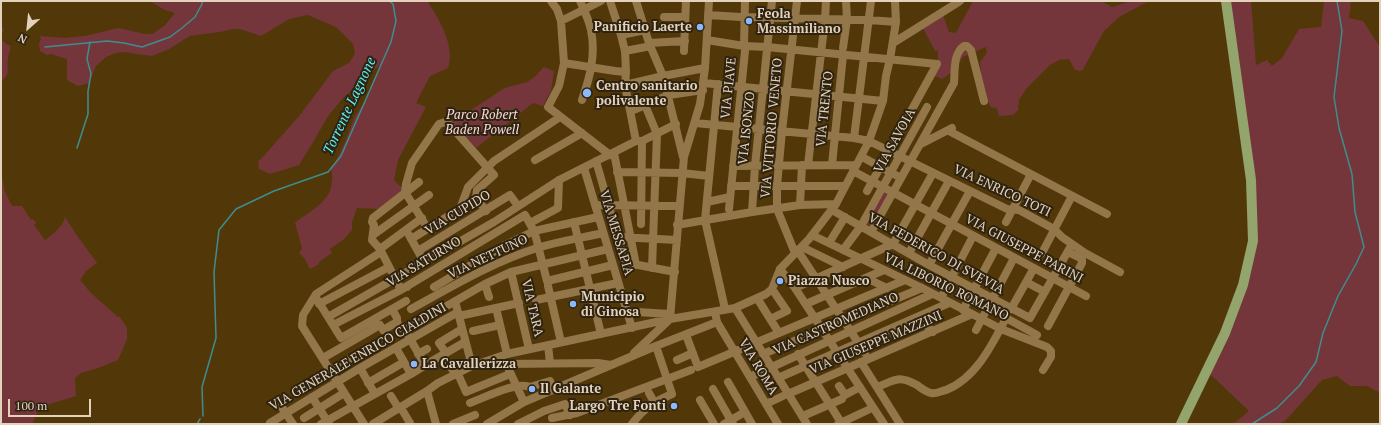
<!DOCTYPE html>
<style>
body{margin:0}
#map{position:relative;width:1381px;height:425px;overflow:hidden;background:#523808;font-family:"PT Serif",serif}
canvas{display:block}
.frame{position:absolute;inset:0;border:2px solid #e3d3bd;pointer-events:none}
.north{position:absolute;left:8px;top:8px;width:40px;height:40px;-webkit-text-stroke:3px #2e2210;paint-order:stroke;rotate:207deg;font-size:11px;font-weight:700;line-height:16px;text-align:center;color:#e3d3bd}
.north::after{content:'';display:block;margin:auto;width:14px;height:18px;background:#e3d3bd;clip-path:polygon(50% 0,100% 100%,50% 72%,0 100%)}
.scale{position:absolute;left:8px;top:399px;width:83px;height:18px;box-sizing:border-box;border:2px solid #e3d3bd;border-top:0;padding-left:5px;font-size:12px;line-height:14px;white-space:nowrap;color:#e3d3bd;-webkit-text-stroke:3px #2e2210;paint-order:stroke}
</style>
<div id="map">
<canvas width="1381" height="425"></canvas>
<div class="frame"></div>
<div class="north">N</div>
<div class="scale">100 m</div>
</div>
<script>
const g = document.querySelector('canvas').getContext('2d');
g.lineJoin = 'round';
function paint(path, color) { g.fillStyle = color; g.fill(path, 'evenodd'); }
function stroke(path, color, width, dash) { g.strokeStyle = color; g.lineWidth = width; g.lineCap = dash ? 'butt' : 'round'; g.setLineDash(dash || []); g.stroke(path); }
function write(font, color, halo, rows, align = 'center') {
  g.font = font + ' "PT Serif",serif'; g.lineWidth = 4; g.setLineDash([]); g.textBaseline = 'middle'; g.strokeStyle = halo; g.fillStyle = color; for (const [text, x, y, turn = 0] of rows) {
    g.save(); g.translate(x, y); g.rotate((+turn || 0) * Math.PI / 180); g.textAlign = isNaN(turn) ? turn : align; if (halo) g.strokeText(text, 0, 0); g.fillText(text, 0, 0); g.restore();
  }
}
const green = new Path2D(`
 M149,1H427C439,18 456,48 448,68L430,76L416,103L426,107L398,160L394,180L405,191L381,209L357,208L352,222V230L344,239L330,249L332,253L319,262V264L310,269L304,258L299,253L302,248L295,223C309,211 332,202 332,180C333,175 332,172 330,168L335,163L346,140L355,116L366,100L380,65L344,97L328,116L312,144L299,165L270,174L259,169L258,161L261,159L300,115L333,71L349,63L355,54L353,44L336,27L308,15L289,19L261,36L240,29H233L220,32L190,36L169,49L152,56L123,52L116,53L106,57L96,66L89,83L78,86L67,80V59L51,54L47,55L40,51L39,44L41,39L39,36L64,38L85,36L118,28L145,34H153L165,25L175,13L165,10Z
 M973,1H1101L1112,7L1131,1H1149L1119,17L1104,31L1082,71L1075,70L1069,59L1059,60L1050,65L1026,89L1019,100L1018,110L1013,115L999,116L997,108L990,107L981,75L980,62L987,53L986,47L963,57L955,70L942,79L933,75L938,65V50L935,51L923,28L943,15L949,32L956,33Z
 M1228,1H1251L1256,65L1267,60L1272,66L1282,58L1299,29L1321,27L1324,1H1351L1349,18L1363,21L1380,47V393L1367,386H1350L1337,376L1322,380L1285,421L1279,424H1233L1249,411L1209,373L1242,300L1252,270L1256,235Z
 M1,27L4,29L1,36L3,41L8,45H10C11,51 9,52 8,58C6,67 12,74 1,81Z
 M544,67L554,71L551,91L543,106L533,103L476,148L453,122L503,89C510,86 517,85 524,83C533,80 538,73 544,67Z
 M1,172L5,192L12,206H22L31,220L33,219L36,223L34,225L45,240C53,234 63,227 65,217L78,237L97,263L86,271L80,280L91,293L118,317H120L127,328V339L118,360L98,368L81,373L75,378L76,396L40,407L32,424H1Z
 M885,191L889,193L869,226L866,224Z`);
const stream = new Path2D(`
 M45,47L107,41L124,43L142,47L170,37L182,28L195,17L202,4V1
 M77,148L88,114V91L91,74L87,59L90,42
 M203,416L202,387L216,338L214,272L219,230L236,209L274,191L328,172L341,156L391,42L396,21L393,4L389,1
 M197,424L200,419
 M1252,424L1277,408L1299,386L1316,362L1323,333L1338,296L1356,264L1364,247L1355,212L1352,174L1339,128L1334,97L1342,31L1337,1`);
const minor = new Path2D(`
 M551,1L557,9L561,21L564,63L559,86L548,107L610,155
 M580,1C584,10 589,20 591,30C596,55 590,77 582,100
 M610,1L621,35L625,51L626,72L625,85L636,141
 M636,1L649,43L663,76L683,157
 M708,15L741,17
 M664,17H685
 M743,17L869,20L896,22
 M561,21L601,1
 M621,35L645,30
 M707,40L744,46L767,47L937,64L867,191
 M649,43L685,41
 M893,43L960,1
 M744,46L745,1
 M843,48L847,19L846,1
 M625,51L651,46
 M684,51L686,1
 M564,63L615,71L626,72
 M704,83L883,101
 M718,84L705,220L725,309
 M625,85L663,76L705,68
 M645,105L657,134L652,268
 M631,111L669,95L703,90
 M695,123L854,138L869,141L1007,209L1019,210L1054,229L1062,237L1085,253L1120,272
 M949,131L1107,214
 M854,138L871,1
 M921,144L952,128
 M614,153L636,265
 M864,158L901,178
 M535,160L582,133
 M596,161L625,262
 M808,165L825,19L826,1
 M832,165L843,55
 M733,166L856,165
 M584,168L632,328
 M853,171L1086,296
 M617,172L682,173L709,176
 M731,186H845
 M707,202L730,197
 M595,205L679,206
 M800,205L802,165
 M729,209L745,51
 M832,210L929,265L1030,318L1072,244
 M752,212L755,166L772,1
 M574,222L601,334
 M1006,222L1031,174
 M530,223L558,208L559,180
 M641,224L642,141
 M677,225L752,212L800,205L836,204
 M428,229L405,192L406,184L412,163L439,124L445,122L450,125L494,175L477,190L476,197L486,211
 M871,232L954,83C955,70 953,54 964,46H967L971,50L984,101
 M535,234L547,281L613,265
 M373,235L429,195
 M409,235L424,262
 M812,235L922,288L1001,329L1047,347L1051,351V357L1043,370
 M618,237L677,240
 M411,239L460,209L468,187L494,161L560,117
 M829,243L845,217
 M802,247L843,267
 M380,249L422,218
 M843,250L861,226L927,107
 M418,251L510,195L518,206
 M798,251L865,353
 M795,253L777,209V186L782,131L797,1
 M909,253L949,181
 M1042,253L1072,196
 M633,264L675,272
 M929,265L970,191
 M780,269L795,288L884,424
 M511,272L529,349
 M866,278L887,288
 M1026,282L1045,292
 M485,284L489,297
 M548,286L561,342
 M407,287L400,288L380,249L372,240L374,225L372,222L373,218L419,182
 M434,287L505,245L534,231L598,217
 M795,288L893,244L933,173
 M315,296L341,338L406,301
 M757,298L779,333
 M941,298L973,236
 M536,300L618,283
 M455,301L472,366
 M319,304L389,267
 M806,304L884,270
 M496,308L507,354
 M735,308L807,424
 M392,309L397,318V322L399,326L405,330L425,365
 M411,309C451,287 493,262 537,248C559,241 581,238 603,233
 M1011,309L1034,268
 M963,310L996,248
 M637,312L670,314
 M459,316L519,303
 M328,317L494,222L559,180L636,141H642L676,124
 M716,317L717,322L778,424
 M918,317L933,332
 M670,319L684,157L700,104L705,68L709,1
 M770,319L787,311L772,289
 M333,325L399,291L525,215L534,231
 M1048,326L1082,263V259L1070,253L1069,251
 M383,330L397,322
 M405,330L485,284L511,272L608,249
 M976,330L1014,258
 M473,331L500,325
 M686,335L698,367L905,280
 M548,345L550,363
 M396,348L411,374
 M446,353L439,343L462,329
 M634,353L670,319
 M418,354L427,349
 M763,354L922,288
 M798,354L842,424
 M443,355L456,375
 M323,358L380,325
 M677,360L693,353
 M432,361L465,342
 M488,361L506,364L598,363L611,365
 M861,362L900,424
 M334,368L353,357
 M360,368L375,394
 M509,370L524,402
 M458,374L466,392L510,374
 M750,377L932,294
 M778,378L949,303
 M728,382L752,424
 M368,383L404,362
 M839,386L845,395L860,387
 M877,387C896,380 898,375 917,385C921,388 926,392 931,393C936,394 941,391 946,390C976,378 992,345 1006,318L1037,335
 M713,389L733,424
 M427,391L436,424
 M649,393L654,402
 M788,394L972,314
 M391,396L399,409
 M312,397L329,424
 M277,400L293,424
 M700,400L714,424
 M470,403C484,398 517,381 530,387L550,381L554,390
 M766,404L783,396
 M401,408L410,423L409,424
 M803,416L842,399
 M304,418L344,393
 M552,418L577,413L691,370
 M270,423L360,368L458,312
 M321,424L411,374L427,364
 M364,424L302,326L303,315L316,294L381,252
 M373,424L427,391L438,383L472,366L507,354L670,319L735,308L766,294L772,289L780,269L809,239L836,204L869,141L883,101L886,76L890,59L896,22L895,1
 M453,424L475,415
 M487,424L524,402L656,346L717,322
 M518,424L544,411L565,404L570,415
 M632,424C644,408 654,402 672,394L656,346
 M724,424L745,412
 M838,424L868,410`);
const major = new Path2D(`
 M1181,424L1225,333L1243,285L1253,241L1251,180L1226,1`);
const markers = [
 [749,21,4,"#8bb9fc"],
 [700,27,4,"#8bb9fc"],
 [587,93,5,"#8bb9fc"],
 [780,281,4,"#8bb9fc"],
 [573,304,4,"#8bb9fc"],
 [414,364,4,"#8bb9fc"],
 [532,389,4,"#8bb9fc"],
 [674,406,4,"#8bb9fc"]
];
const poiNames = [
 ["Feola",757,14],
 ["Massimiliano",757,29],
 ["Panificio Laerte",692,27,"right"],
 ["Centro sanitario",596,86],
 ["polivalente",596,101],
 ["Piazza Nusco",788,281],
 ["Municipio",581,297],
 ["di Ginosa",581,312],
 ["La Cavallerizza",422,364],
 ["Il Galante",540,389],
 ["Largo Tre Fonti",666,406,"right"]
];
const streetNames = [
 ["VIA PIAVE",729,88,-84],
 ["VIA TRENTO",825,109,-84],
 ["VIA ISONZO",747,128,-84],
 ["VIA VITTORIO VENETO",772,128,-85],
 ["VIA SAVOIA",895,141,-61],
 ["VIA ENRICO TOTI",1002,191,25],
 ["VIA CUPIDO",458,213,-31],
 ["VIA MESSAPIA",616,233,73],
 ["VIA GIUSEPPE PARINI",1024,249,28],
 ["VIA FEDERICO DI SVEVIA",936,254,29],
 ["VIA NETTUNO",488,257,-25],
 ["VIA SATURNO",424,262,-31],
 ["VIA LIBORIO ROMANO",946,287,26],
 ["VIA TARA",532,308,77],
 ["VIA CASTROMEDIANO",836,324,-24],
 ["VIA GIUSEPPE MAZZINI",876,343,-23],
 ["VIA GENERALE ENRICO CIALDINI",358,357,-30],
 ["VIA ROMA",758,367,59]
];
const parkNames = [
 ["Parco Robert",482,115],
 ["Baden Powell",482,130]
];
const waterNames = [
 ["Torrente Lagnone",350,106,-65]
];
paint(green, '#74363a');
stroke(stream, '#3e8d8f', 1.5);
stroke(minor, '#93764a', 8);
stroke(major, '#93a46c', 10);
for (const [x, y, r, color] of markers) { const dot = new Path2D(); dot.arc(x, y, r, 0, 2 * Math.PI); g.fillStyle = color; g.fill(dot); stroke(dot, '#2e2210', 1.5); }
write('bold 13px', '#e3d3bd', '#2e2210', poiNames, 'left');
write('13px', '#e3d3bd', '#2e2210', streetNames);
write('italic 13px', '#f8dbdb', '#2e2210', parkNames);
write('italic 14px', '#5af2f6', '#2e2210', waterNames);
</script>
